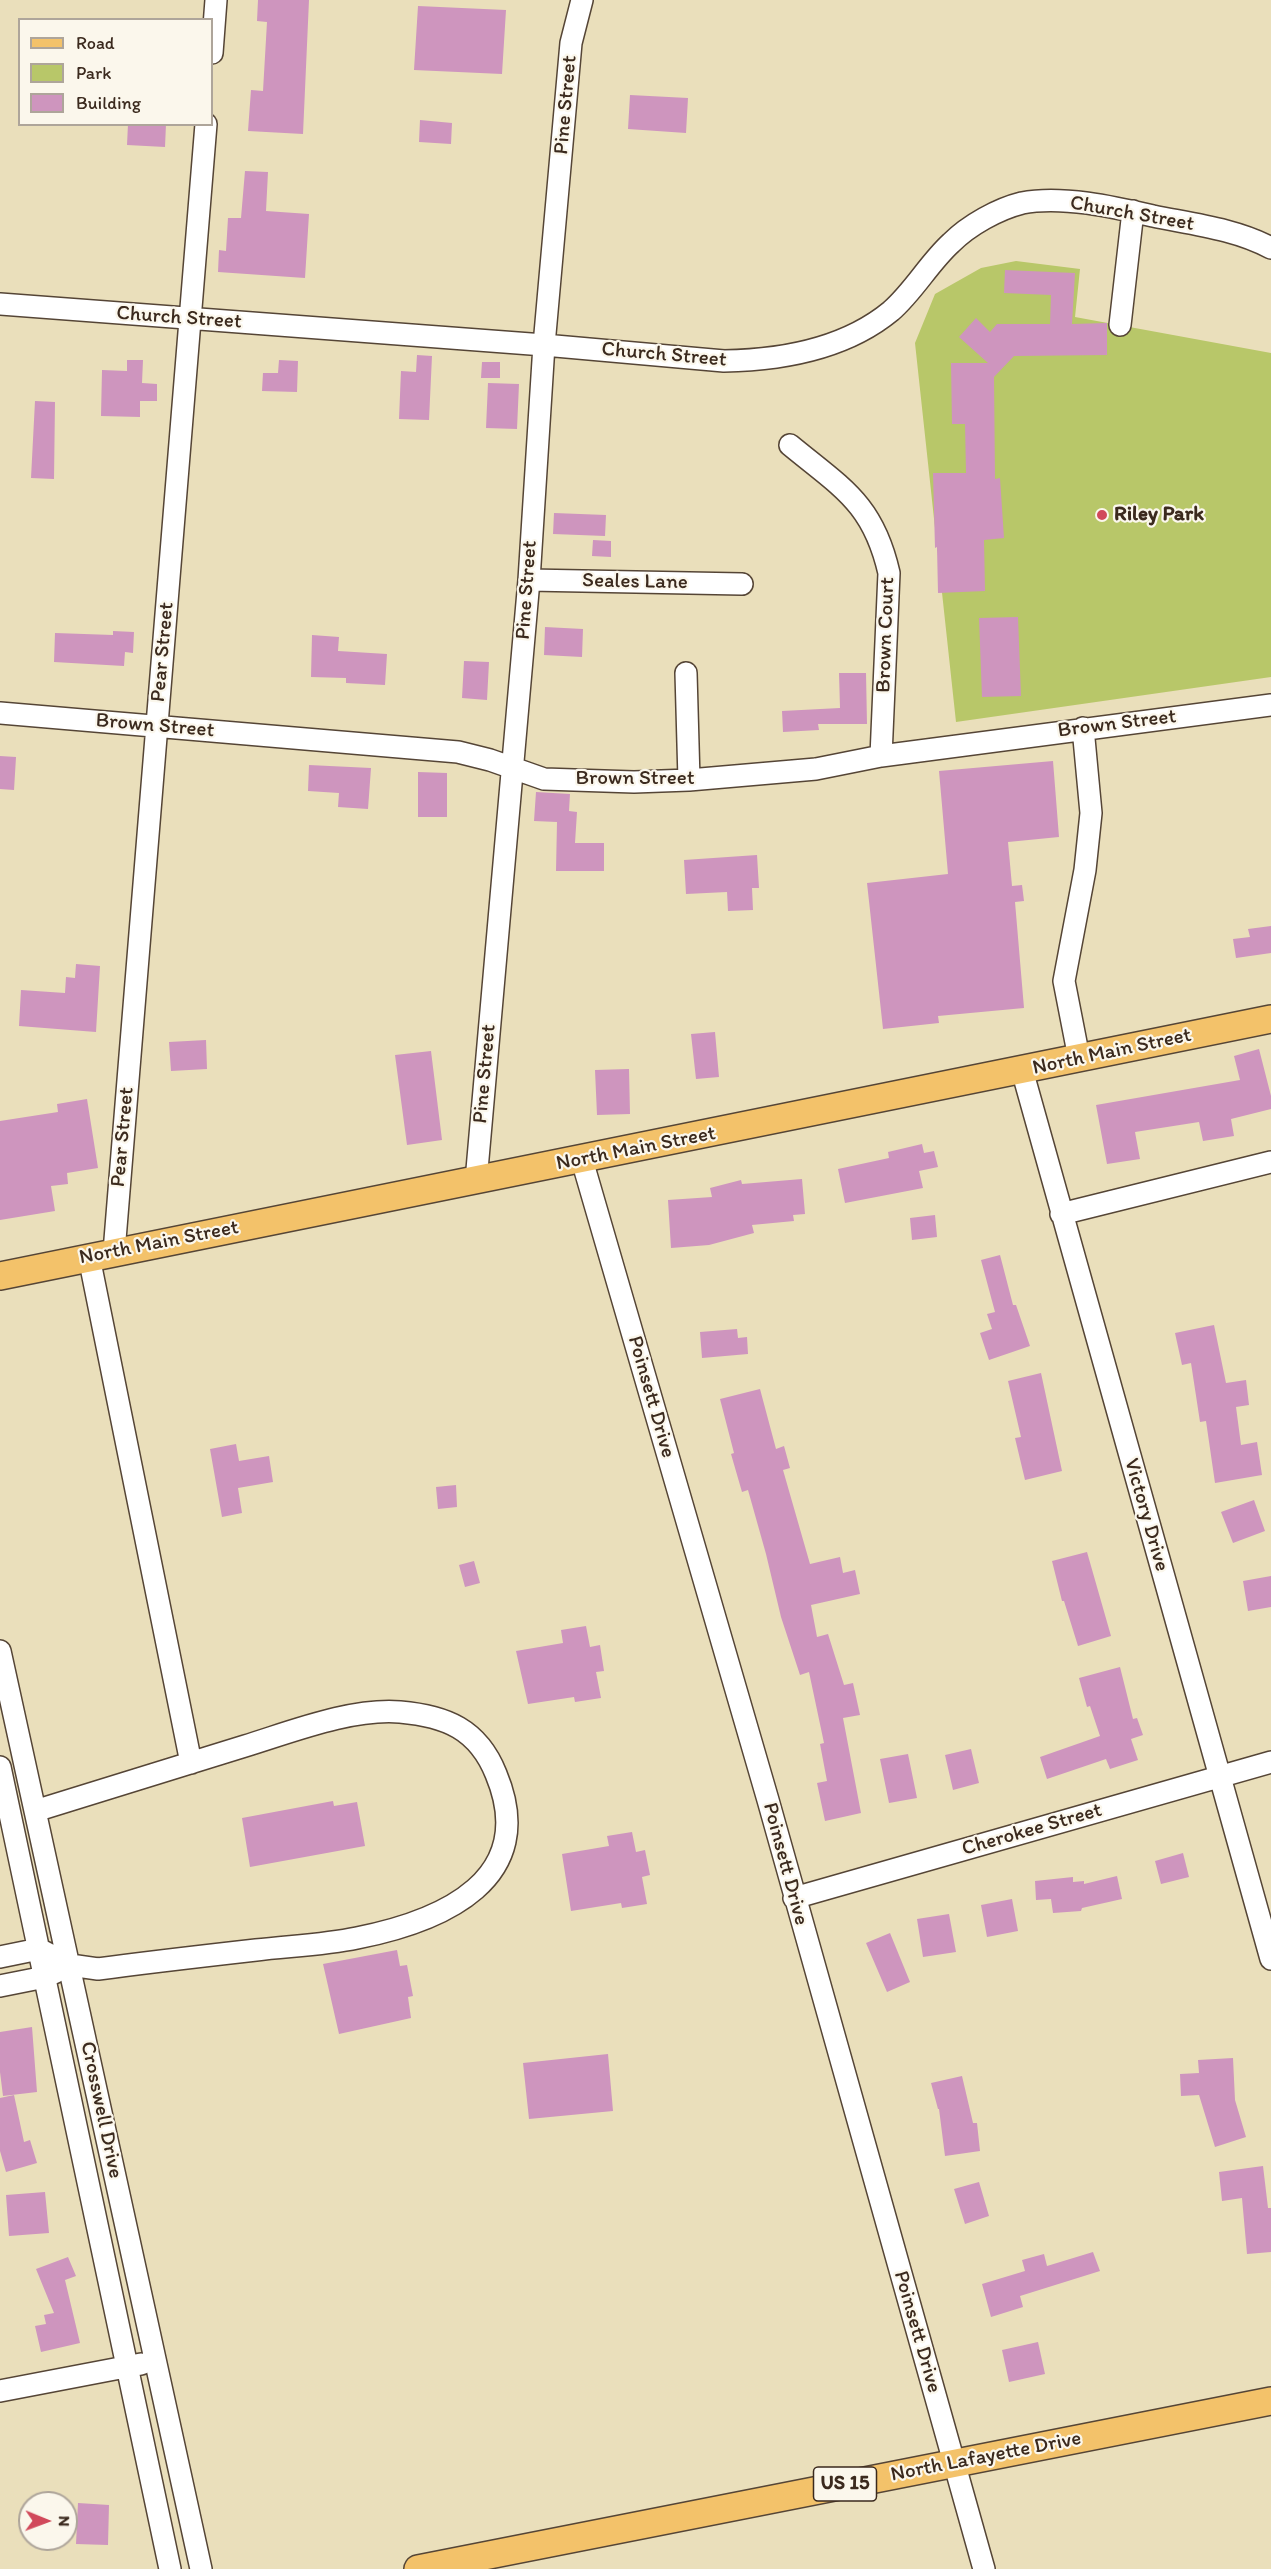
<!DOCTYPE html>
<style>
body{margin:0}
#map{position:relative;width:1271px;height:2569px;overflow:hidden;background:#eadfbb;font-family:Itim,sans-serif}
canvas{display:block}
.legend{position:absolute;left:18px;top:18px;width:195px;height:108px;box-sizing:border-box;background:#fbf7ec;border:2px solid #aea59a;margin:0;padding:8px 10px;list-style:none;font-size:18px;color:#3b2a1e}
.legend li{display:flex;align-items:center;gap:12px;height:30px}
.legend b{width:30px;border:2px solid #aea59a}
.north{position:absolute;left:18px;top:2491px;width:60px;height:60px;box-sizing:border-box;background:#fbf7ec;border:2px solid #aea59a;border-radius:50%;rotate:91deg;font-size:16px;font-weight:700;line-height:24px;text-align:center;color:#3b2a1e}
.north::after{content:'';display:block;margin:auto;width:21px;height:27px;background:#d1495b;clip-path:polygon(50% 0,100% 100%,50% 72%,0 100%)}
</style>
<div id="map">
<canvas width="1271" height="2569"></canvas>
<ul class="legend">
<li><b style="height:8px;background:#f3c26a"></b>Road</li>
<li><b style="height:16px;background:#b8c769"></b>Park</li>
<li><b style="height:16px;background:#ce95be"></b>Building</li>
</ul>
<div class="north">N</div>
</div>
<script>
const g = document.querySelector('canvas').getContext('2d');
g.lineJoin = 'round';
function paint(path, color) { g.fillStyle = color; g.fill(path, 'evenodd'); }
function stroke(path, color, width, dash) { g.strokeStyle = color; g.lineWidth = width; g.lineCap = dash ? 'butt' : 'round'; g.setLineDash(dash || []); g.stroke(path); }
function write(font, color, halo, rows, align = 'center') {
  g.font = font + ' Itim,sans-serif'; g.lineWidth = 4.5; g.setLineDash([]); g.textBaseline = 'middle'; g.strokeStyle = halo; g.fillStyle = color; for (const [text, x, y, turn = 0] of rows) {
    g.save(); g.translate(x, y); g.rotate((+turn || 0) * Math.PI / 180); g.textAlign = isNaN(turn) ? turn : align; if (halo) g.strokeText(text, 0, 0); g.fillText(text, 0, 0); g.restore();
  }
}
const green = new Path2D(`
 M1016,261L1080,269L1075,317L1271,353V677L956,722L915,343L935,294L981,268Z`);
const building = new Path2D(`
 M258,0H309L303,134L248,131L251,90L263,91L267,22L257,21Z
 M418,6L506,10L502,74L414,70Z
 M630,95L688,98L686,133L628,129Z
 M420,120L452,123L451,144L419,142Z
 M128,124H166L165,147L127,145Z
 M245,171L268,172L266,211L309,214L305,278L218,272L219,250L226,251L228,218H241Z
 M1005,270L1075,273L1072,324L1107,323V355L1014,356L994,377L995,479L1000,478L1004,538L984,540L985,591L938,593L937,547L935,548L933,473H966L965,424H952L951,363H988L959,337L976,318L990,332L997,324H1050L1051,295L1004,293Z
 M417,355L432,356L429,420L399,419L401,371L416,372Z
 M127,360H143L142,383L157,384V401H140V417L101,416L102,370L127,371Z
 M279,360L298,361L297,392L262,391L263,373H278Z
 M482,362H500V378H481Z
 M488,383L519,384L517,429L486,428Z
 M35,401L55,402L54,479L31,478Z
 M554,513L606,515L605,536L553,534Z
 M593,540L611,541V557L592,556Z
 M1018,617L1021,696L982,697L979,618Z
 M545,627L583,629L582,657L544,655Z
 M113,631L134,632L133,653L125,652L124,666L54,662L55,633L113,635Z
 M312,635L339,637L338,651L387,654L385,685L346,683V678L311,677Z
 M464,661L489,662L487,700L462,698Z
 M839,673H866L867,724H818L819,730L783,732L782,711L840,708Z
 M0,756L16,757L14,790L0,789Z
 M1053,761L1059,837L1008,842L1012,886L1022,885L1024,901L1015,902L1024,1008L938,1016L939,1023L883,1029L867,883L948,874L939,771Z
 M309,765L371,768L368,809L338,807L339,793L308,791Z
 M418,772L447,773V817H418Z
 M536,792L570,794L569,811L577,812L575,843H604V871H556L557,822L534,821Z
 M757,855L759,888H752L753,910L728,911L727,892L686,894L684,860Z
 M1271,926V953L1236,958L1233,939L1250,937L1248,929Z
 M76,964L100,966L96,1032L19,1026L21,990L65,993L66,977L75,978Z
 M715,1032L719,1077L696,1079L691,1034Z
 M206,1040L207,1069L171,1071L169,1042Z
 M1259,1049L1271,1096V1109L1231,1119L1234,1136L1203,1141L1199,1122L1135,1132L1140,1159L1107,1164L1096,1105L1240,1080L1234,1056Z
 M431,1051L442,1140L407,1145L395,1055Z
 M629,1069L630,1114L597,1115L595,1070Z
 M87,1099L98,1168L67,1173L68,1184L51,1186L55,1211L0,1220V1121L58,1112L57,1104Z
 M922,1144L924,1153L934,1151L938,1167L919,1171L923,1188L845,1203L838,1169L889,1158L888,1152Z
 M802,1179L805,1214L793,1215L794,1221L752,1225L754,1233L709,1245L671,1248L668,1200L712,1197L710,1188L741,1180L742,1184Z
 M935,1215L937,1237L912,1240L910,1218Z
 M1000,1255L1013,1305H1016L1030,1346L989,1360L980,1333L992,1329L987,1314L995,1312L981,1260Z
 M1214,1325L1226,1383L1246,1380L1249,1405L1236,1407L1241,1445L1257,1442L1262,1475L1215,1483L1206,1421L1200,1422L1191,1363L1182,1365L1175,1333Z
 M737,1329L738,1338L747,1337L748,1354L702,1358L700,1332Z
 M1041,1373L1062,1471L1025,1480L1015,1438L1021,1437L1008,1381Z
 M760,1389L776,1449L784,1446L790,1468L783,1470L810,1564L840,1557L843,1573L855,1570L860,1594L811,1605L817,1637L828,1634L844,1685L853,1683L860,1715L843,1718L861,1813L825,1821L817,1783L827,1781L820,1744L824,1743L809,1672L800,1675L781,1617L766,1554L748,1490L742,1492L731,1454L734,1453L720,1399Z
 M236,1444L239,1461L269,1456L273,1482L238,1488L242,1513L222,1517L210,1449Z
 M456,1485L457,1507L438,1509L436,1487Z
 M1254,1500L1265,1531L1233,1543L1221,1512Z
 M1087,1552L1111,1636L1078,1646L1064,1601H1062L1052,1561Z
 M474,1561L480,1583L465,1587L459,1565Z
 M1271,1576V1607L1248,1611L1243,1581Z
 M586,1626L590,1647L600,1645L604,1671L596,1672L601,1698L575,1702L574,1697L528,1704L516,1651L563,1643L561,1630Z
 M1120,1667L1133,1719L1137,1718L1143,1735L1131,1739L1138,1760L1110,1769L1106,1759L1047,1779L1040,1757L1100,1736L1090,1706L1087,1707L1079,1678Z
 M971,1749L979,1783L953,1790L945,1755Z
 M908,1754L917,1798L889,1803L880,1759Z
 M333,1801L334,1806L357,1802L365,1846L250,1867L242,1818Z
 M632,1832L636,1852L645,1850L650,1875L642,1877L647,1904L622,1908L621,1903L571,1911L562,1854L609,1846L607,1836Z
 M1183,1853L1189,1877L1161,1884L1155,1861Z
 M1117,1876L1122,1899L1082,1908L1081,1911L1053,1913L1051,1899L1036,1900L1035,1881L1073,1877V1882L1084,1881V1884Z
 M1012,1899L1018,1931L987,1937L981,1905Z
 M949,1914L956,1952L923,1957L917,1919Z
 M890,1933L910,1982L887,1992L866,1943Z
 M397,1950L400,1966L407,1965L413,1996L408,1997L411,2018L339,2034L323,1964Z
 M32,2027L37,2092L3,2096L0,2072V2032Z
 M608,2054L613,2111L529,2119L523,2063Z
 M1233,2058L1235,2100L1246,2137L1215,2147L1199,2095L1181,2096L1180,2074L1199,2073L1198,2060Z
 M962,2076L973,2123H977L980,2151L945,2156L939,2109H938L931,2083Z
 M14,2095L24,2142L30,2140L37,2163L6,2172L0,2151V2098Z
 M1263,2166L1268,2208H1271V2252L1247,2254L1242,2198L1222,2201L1219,2172Z
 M979,2182L989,2216L965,2224L954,2189Z
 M45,2192L49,2233L9,2236L6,2195Z
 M1093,2252L1100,2271L1020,2296L1023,2307L991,2317L982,2284L1025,2271L1022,2260L1044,2254L1047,2266Z
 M68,2257L76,2276L65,2280L80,2343L41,2352L35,2326L46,2324L44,2315L54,2313L36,2269Z
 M1038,2342L1045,2374L1009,2382L1002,2350Z
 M78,2503L109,2505L108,2545L76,2544Z`);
const minor = new Path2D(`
 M212,53L216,0
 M0,304L544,345L724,361C781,360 845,349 891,311C914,291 929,263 951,243C969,225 998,209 1022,203C1061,195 1114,207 1153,216C1192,224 1236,229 1271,248
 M1120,325L1133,211
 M790,445C842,488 873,503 889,573L881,756
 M529,580L742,584
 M686,673L689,780
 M0,713L458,752L490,760L544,779L634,782L689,780L816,769L881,756L1271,705
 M1079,1058L1064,981L1085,870L1091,813L1083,728
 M1022,1070L1271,1959
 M582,1160L768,1800L984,2569
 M476,1181L529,580L544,345L571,43L582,0
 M1061,1214L1271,1162
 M114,1252L206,124
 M89,1257L191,1763
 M0,1651L201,2569
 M0,1767L170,2569
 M794,1898L1271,1762
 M0,1957L39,1949L70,1965L98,1969C150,1962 203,1956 256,1950C289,1946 324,1945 357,1938C443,1921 540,1879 496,1774C478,1729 446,1716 400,1712C351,1708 291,1732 245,1746C175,1768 105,1790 35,1811
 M0,1986L45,1977L56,1972
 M0,2391L141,2364`);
const major = new Path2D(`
 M0,1276L1271,1019
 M418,2569L1271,2401`);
const markers = [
 [1102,515,6,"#d1495b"]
];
const shields = [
 [845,2484,63]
];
const shieldNames = [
 ["US 15",845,2484]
];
const streetNames = [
 ["Pine Street",566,105,-85],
 ["Church Street",1132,214,10],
 ["Church Street",179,318,4],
 ["Church Street",664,355,5],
 ["Seales Lane",635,582,1],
 ["Pine Street",527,590,-86],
 ["Brown Court",886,635,-88],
 ["Pear Street",163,652,-85],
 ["Brown Street",1117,724,-7],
 ["Brown Street",155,726,5],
 ["Brown Street",635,779],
 ["North Main Street",1112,1052,-12],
 ["Pine Street",485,1074,-85],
 ["Pear Street",123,1137,-85],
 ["North Main Street",636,1149,-11],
 ["North Main Street",159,1243,-11],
 ["Poinsett Drive",651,1397,74],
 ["Victory Drive",1146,1515,74],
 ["Cherokee Street",1032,1830,-16],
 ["Poinsett Drive",785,1864,75],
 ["Crosswell Drive",101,2110,78],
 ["Poinsett Drive",917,2332,74],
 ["North Lafayette Drive",986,2457,-11]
];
const poiNames = [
 ["Riley Park",1114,515]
];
paint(green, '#b8c769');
paint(building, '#ce95be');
stroke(minor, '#554536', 24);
stroke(major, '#554536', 30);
stroke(minor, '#fff', 21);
stroke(major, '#f3c26a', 27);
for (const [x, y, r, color] of markers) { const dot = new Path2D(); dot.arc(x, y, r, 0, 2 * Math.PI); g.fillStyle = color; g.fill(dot); stroke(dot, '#fbf7ec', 2); }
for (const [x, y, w] of shields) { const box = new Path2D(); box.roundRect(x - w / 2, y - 17, w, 34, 4.5); g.fillStyle = '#fbf7ec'; g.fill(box); stroke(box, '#3b2a1e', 1.5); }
write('bold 20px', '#3b2a1e', null, shieldNames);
write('21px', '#3b2a1e', '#fbf7ec', streetNames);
write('bold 21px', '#3b2a1e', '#fbf7ec', poiNames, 'left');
</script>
